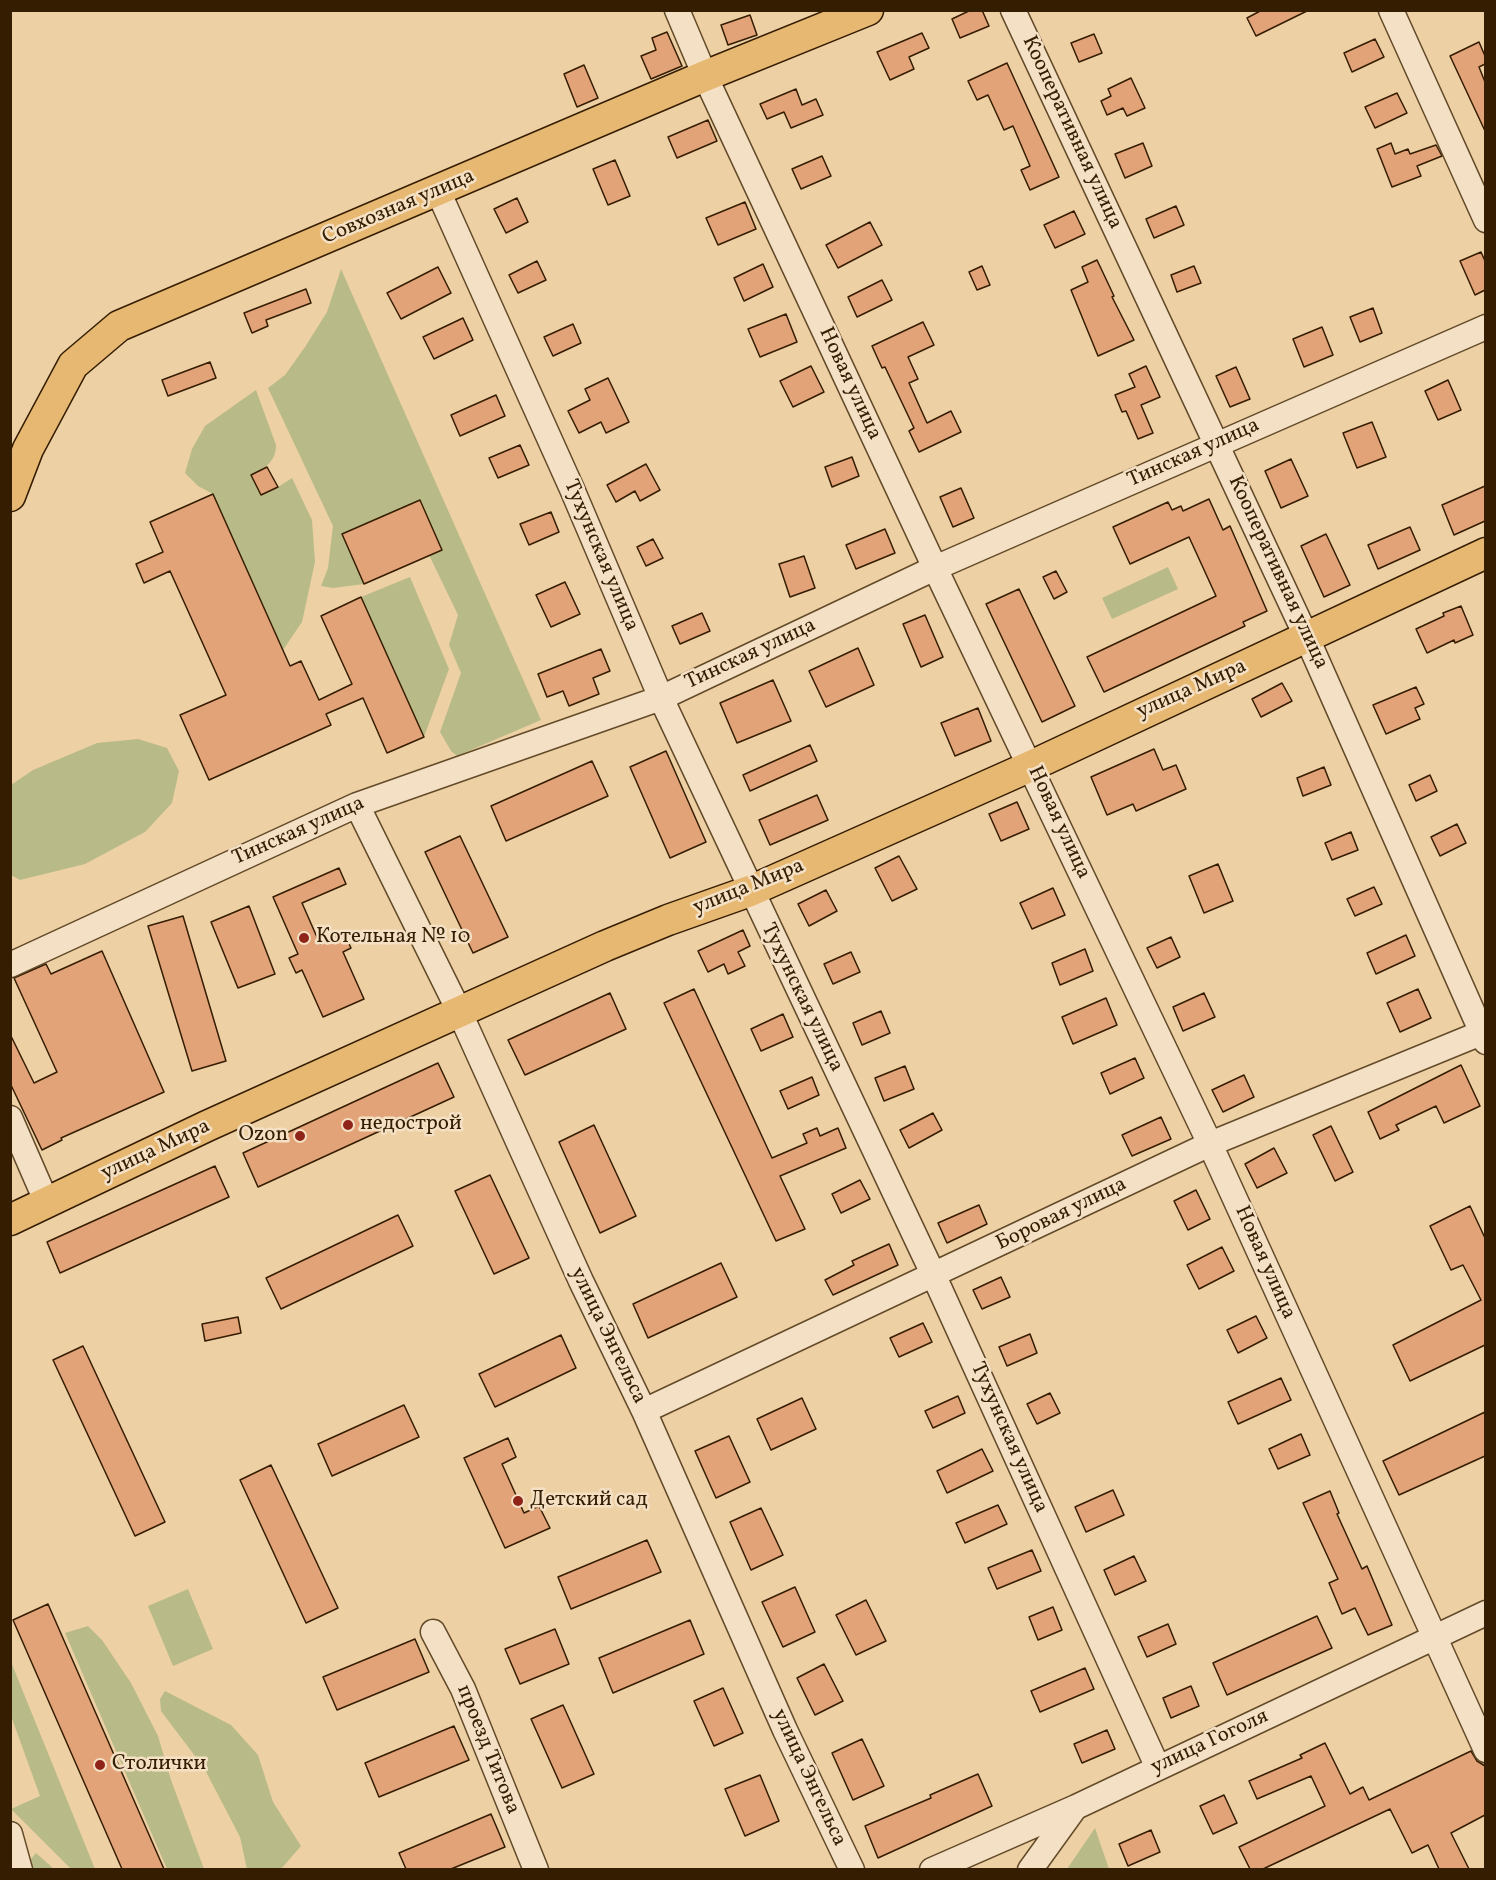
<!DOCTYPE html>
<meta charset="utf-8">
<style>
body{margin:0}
#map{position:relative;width:1496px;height:1880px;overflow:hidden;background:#eed0a5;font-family:Vollkorn,serif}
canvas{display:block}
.frame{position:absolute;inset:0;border:12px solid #341d00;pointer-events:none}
</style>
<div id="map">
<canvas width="1496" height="1880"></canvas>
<div class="frame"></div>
</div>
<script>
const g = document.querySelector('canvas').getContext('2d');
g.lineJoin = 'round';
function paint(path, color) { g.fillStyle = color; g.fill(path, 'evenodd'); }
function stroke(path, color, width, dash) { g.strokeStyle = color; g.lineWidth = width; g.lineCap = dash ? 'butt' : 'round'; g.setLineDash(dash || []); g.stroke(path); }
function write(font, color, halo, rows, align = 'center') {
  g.font = font + ' Vollkorn,serif'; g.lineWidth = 5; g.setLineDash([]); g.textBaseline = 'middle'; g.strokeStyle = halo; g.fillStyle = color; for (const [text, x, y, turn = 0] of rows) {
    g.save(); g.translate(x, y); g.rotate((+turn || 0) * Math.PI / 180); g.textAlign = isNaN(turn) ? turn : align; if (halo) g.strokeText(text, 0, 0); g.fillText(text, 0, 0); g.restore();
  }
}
const green = new Path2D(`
 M341,269L541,720L457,756L451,751L440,732L461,673L449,645L458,615L429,555L442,549L421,500L343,534L364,584L333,588L321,586L328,568L333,526L268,388L285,375L305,347L327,312Z
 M256,390L276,445C276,462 265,468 251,475L278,487L292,478L312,520L315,562L302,622L283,650L213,494L198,486L185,473L192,449L205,426Z
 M1168,567L1178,589L1112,619L1102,598Z
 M410,577L449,669L424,737L361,597Z
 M138,739L167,748L179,771L172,803L145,832L85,864L20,880L11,875V785L33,770L97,743Z
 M188,1589L213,1649L173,1666L148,1606Z
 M88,1626L102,1640L131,1683L158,1736L171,1780L204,1869H167L65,1633Z
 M11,1662L95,1869H71L11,1809L40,1796L11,1716Z
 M165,1691L231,1725L258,1755L273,1802L301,1846L281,1869H247L240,1837L204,1768L161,1711L160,1699Z
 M1095,1828L1109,1869H1067Z
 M36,1853L54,1869H27L26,1865Z`);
const building = new Path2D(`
 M971,10H982L989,26L960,38L952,19Z
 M1262,10H1309L1256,36L1247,18Z
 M750,15L757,35L728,45L721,25Z
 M667,32L682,66L651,79L641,56L656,50L652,38Z
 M922,33L929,48L909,57L914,69L890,80L877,52Z
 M1094,34L1102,53L1079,62L1071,43Z
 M1375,39L1384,57L1352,72L1344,53Z
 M1479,42L1485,56V64L1479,67L1485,82V131L1450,56Z
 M1007,63L1059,177L1030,190L1021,170L1030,166L1013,126L1004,130L988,95L977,100L968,81Z
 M584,65L598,98L577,107L564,74Z
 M1131,78L1145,108L1127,116L1123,108L1107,115L1101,101L1111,96L1108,89Z
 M796,89L802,105L816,99L823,115L791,128L784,112L767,119L760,104Z
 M1397,93L1407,113L1375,128L1365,107Z
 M708,120L717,141L677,158L668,137Z
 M1143,143L1152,166L1125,178L1115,154Z
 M1391,143L1395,154L1408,149L1410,154L1436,145L1442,156L1417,166L1421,176L1392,187L1377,149Z
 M822,156L831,176L801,189L792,169Z
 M615,160L630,196L608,205L593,169Z
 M517,198L528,222L506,233L494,209Z
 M745,202L756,229L718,245L706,218Z
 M1176,206L1184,225L1154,238L1146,219Z
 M1074,211L1085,234L1055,248L1044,225Z
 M870,222L882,245L838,268L826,245Z
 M1481,252L1485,261V290L1475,295L1460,261Z
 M1097,260L1114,296L1112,297L1134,340L1098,356L1071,290L1088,282L1082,267Z
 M537,261L546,280L518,293L509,275Z
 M763,264L773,287L744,301L734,278Z
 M982,266L990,285L977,290L969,272Z
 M1194,266L1201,283L1177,292L1171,275Z
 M438,267L451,293L401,319L387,293Z
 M882,280L892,300L857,317L848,297Z
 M306,289L311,303L266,320L268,326L252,333L244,313Z
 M1373,308L1382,333L1360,342L1350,317Z
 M786,314L797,342L760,357L748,329Z
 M463,318L473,340L434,359L423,337Z
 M923,322L934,345L908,357L918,379L909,383L927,423L951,411L961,432L919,452L909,431L914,428L885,367L882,368L872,346Z
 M573,324L581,343L553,356L544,337Z
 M1322,327L1333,355L1304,367L1293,339Z
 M210,362L216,378L168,396L162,380Z
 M811,366L824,392L793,407L780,381Z
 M1146,366L1160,397L1141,405L1153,433L1138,439L1126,411L1122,412L1115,395L1135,387L1129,374Z
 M1236,367L1250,399L1230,407L1216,376Z
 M608,378L629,422L606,433L601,422L579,433L568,411L590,400L585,389Z
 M1448,380L1461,410L1438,420L1425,391Z
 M496,395L505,416L460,436L451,415Z
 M1372,422L1386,457L1357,468L1343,433Z
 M520,445L529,465L498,478L489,458Z
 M852,457L859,476L832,487L825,467Z
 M1291,459L1308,496L1281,508L1265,471Z
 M646,464L660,490L640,501L635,491L616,502L607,485Z
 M267,467L278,487L261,495L251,475Z
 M1485,486V521L1454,535L1442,505Z
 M961,488L974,518L953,527L940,497Z
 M213,494L290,666L301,661L319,700L352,684L321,616L361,597L424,737L387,753L363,698L326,714L331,725L209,780L180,715L226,695L170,571L144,583L136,564L163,552L150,522Z
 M1209,499L1223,530L1230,526L1267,611L1243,622L1245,626L1104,692L1087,657L1216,596L1189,537L1130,564L1113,527L1168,502L1172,510L1181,506L1183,511Z
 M420,500L442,550L364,584L342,534Z
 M551,512L559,532L529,545L520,524Z
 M1410,527L1420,550L1378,569L1368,545Z
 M885,529L895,553L856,569L846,545Z
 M1326,534L1350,585L1324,597L1301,546Z
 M653,539L663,558L646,566L637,547Z
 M804,556L815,588L790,597L779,564Z
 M1056,571L1067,592L1054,599L1043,577Z
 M565,582L580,614L551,627L536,595Z
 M1019,589L1075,706L1042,722L986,604Z
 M1461,606L1473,635L1455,643L1454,640L1427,653L1416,629L1444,616L1443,613Z
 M702,613L710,631L680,644L672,626Z
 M925,615L943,657L921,667L903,624Z
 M858,648L874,685L826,707L809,671Z
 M601,649L610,671L593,678L599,694L569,706L563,691L547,697L538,674Z
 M773,680L791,721L737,743L720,703Z
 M1282,683L1292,701L1261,717L1252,699Z
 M1416,687L1424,704L1415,708L1420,719L1386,734L1373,705Z
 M978,708L991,741L955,756L941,723Z
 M810,745L817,761L750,791L743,775Z
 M1154,749L1163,770L1176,765L1186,789L1136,811L1133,804L1107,815L1091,777Z
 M666,751L706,842L670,858L630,767Z
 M592,761L608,796L506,841L491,806Z
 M1324,767L1331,785L1303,796L1297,778Z
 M1430,775L1437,791L1416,801L1409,785Z
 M817,795L828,820L770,845L759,820Z
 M1017,802L1029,829L1001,841L989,814Z
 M1457,824L1466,843L1440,856L1431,837Z
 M1351,832L1358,850L1332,860L1325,843Z
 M460,836L508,937L473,953L425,852Z
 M899,856L917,889L892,901L875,868Z
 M1218,864L1233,901L1204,913L1189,876Z
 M339,868L346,884L302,903L320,944L344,933L351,948L343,952L364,999L323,1017L302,970L296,973L289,958L298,954L273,897Z
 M1374,887L1382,904L1355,916L1347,899Z
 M1053,888L1065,915L1032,929L1020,903Z
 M826,890L837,911L809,926L798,904Z
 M249,906L275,974L238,988L211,922Z
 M183,916L226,1061L192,1071L148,926Z
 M743,930L750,946L738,952L745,966L728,974L724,964L708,972L698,951Z
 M1406,935L1415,956L1376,974L1367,953Z
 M1171,937L1180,957L1157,968L1147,948Z
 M1085,949L1093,971L1060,985L1052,963Z
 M102,951L164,1092L61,1138L62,1140L42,1150L10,1083V1034L34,1083L57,1072L14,978L46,964L51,974Z
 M851,952L860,972L833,984L824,964Z
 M694,989L772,1158L807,1143L803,1134L817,1128L820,1136L838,1128L846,1148L780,1176L805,1229L776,1241L664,1003Z
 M1418,989L1431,1018L1400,1032L1387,1003Z
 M610,993L626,1029L525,1075L508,1040Z
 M1204,993L1215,1017L1183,1031L1173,1007Z
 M1106,998L1117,1025L1073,1044L1062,1017Z
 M881,1011L890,1033L862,1045L853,1023Z
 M783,1014L793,1037L761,1051L751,1029Z
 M1135,1058L1144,1078L1110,1094L1101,1073Z
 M438,1063L454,1097L258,1187L243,1153Z
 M1461,1065L1480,1106L1444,1123L1436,1106L1396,1125L1399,1130L1380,1139L1368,1112Z
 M905,1066L914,1089L884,1101L875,1078Z
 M1244,1075L1254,1097L1223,1112L1212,1090Z
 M812,1077L819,1095L788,1109L780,1091Z
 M933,1113L942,1130L909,1148L900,1130Z
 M1161,1117L1171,1139L1132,1156L1122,1135Z
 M594,1125L636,1216L600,1233L559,1142Z
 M1331,1126L1353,1172L1335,1181L1313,1135Z
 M1274,1148L1287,1173L1257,1188L1245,1164Z
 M215,1166L229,1197L60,1273L47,1242Z
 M490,1175L529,1258L494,1274L455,1191Z
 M860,1180L870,1199L841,1213L832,1194Z
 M1196,1190L1210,1219L1188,1230L1174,1201Z
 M979,1205L987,1224L947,1243L938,1223Z
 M1470,1206L1485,1238V1345L1410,1381L1393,1345L1481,1300L1463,1265L1451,1270L1430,1226Z
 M398,1215L413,1246L281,1309L266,1278Z
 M889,1244L898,1265L833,1295L825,1280L854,1265L852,1261Z
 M1222,1247L1234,1271L1199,1289L1187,1265Z
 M721,1263L737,1297L648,1338L633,1304Z
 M1001,1277L1010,1297L982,1309L973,1290Z
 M1256,1316L1267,1338L1238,1353L1227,1330Z
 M238,1317L241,1333L205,1341L202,1324Z
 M923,1323L932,1342L899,1357L890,1338Z
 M1030,1334L1037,1353L1007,1366L999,1347Z
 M561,1335L576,1368L495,1407L479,1374Z
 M83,1346L165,1522L135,1536L53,1360Z
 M1281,1378L1291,1400L1238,1424L1228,1402Z
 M1050,1393L1060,1413L1037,1424L1027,1404Z
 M958,1396L965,1413L933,1428L925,1411Z
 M802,1398L816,1429L771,1450L757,1419Z
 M404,1405L419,1437L332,1476L318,1444Z
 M1485,1412V1456L1399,1495L1383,1461Z
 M1301,1434L1310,1455L1278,1469L1269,1449Z
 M729,1436L750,1482L716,1498L695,1451Z
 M508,1438L516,1457L502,1464L524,1513L539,1506L550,1528L505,1548L464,1458Z
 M982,1449L993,1471L947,1493L937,1471Z
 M271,1465L338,1608L306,1623L240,1480Z
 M1113,1490L1124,1515L1086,1532L1075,1507Z
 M1330,1491L1339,1513L1337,1514L1362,1569L1367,1566L1392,1625L1368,1635L1355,1608L1342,1614L1329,1583L1338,1579L1303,1503Z
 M998,1505L1007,1524L965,1543L956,1523Z
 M761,1508L783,1555L751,1570L730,1522Z
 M647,1540L661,1572L571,1609L558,1577Z
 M1032,1550L1041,1571L997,1589L988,1568Z
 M1134,1556L1146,1581L1115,1595L1104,1570Z
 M795,1587L815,1632L783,1647L762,1602Z
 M866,1600L886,1641L856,1655L836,1615Z
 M48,1604L164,1869H122L13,1620Z
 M1053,1607L1062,1630L1038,1640L1029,1617Z
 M1317,1616L1332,1648L1227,1695L1213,1663Z
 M690,1620L704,1654L613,1693L599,1658Z
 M1168,1624L1176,1644L1147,1657L1138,1637Z
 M555,1629L569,1664L520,1684L505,1649Z
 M415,1639L429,1672L337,1710L323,1677Z
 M824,1664L843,1701L815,1715L797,1678Z
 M1085,1668L1094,1689L1040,1712L1031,1691Z
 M1191,1686L1199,1706L1171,1718L1163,1698Z
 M723,1688L743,1733L714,1746L694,1701Z
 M563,1705L594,1774L562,1788L531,1719Z
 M454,1726L469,1760L379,1797L365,1763Z
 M1107,1730L1115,1749L1082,1763L1074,1744Z
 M862,1739L884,1786L853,1800L832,1753Z
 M1325,1743L1350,1794L1363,1787L1369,1800L1471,1751L1477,1761L1485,1766V1815L1451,1833L1469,1869H1439L1428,1845L1412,1853L1390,1809L1263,1869H1250L1239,1847L1325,1806L1311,1776L1257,1799L1249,1781L1302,1758L1300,1755Z
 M978,1774L992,1806L878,1858L865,1826L931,1798L930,1795Z
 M760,1775L779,1821L745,1836L725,1789Z
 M1224,1795L1237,1823L1213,1834L1200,1806Z
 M491,1814L505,1847L451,1869H406L399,1853Z
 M1151,1830L1160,1852L1128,1866L1119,1844Z`);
const minor = new Path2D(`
 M677,10L705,76L935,568L1210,1144L1486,1750
 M1013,10L1307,638L1486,1042
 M1391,10L1486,220
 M438,191L572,489L661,698L934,1276L1158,1768
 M357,805L460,1013L581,1281L644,1411L785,1730L852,1870
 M10,965L357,805L661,698L935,568L1486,327
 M10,1118L47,1203
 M644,1411L1210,1144L1486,1031
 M433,1632L463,1689L536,1870
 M10,1834L20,1870
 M932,1870L1076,1807L1486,1613
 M1030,1870L1074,1809`);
const major = new Path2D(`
 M10,496L28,449L73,365L119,326L705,76L868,10
 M10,1220L207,1126L605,946L668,920L750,891L1031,766L1486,553`);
const markers = [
 [304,938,6,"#8f2418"],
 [348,1125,6,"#8f2418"],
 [300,1136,6,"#8f2418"],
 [518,1501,6,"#8f2418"],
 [100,1765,6,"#8f2418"]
];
const streetNames = [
 ["Кооперативная улица",1071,133,65],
 ["Совхозная улица",399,208,-23],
 ["Новая улица",849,384,65],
 ["Тинская улица",1194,454,-24],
 ["Тухунская улица",600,556,67],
 ["Кооперативная улица",1277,573,65],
 ["Тинская улица",751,655,-25],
 ["улица Мира",1192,690,-24],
 ["Новая улица",1058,823,65],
 ["Тинская улица",299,832,-24],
 ["улица Мира",749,888,-22],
 ["Тухунская улица",801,998,64],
 ["улица Мира",156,1151,-25],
 ["Боровая улица",1062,1215,-26],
 ["Новая улица",1264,1263,66],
 ["улица Энгельса",607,1336,64],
 ["Тухунская улица",1008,1438,66],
 ["улица Гоголя",1210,1743,-25],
 ["проезд Титова",487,1750,68],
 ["улица Энгельса",808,1778,65]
];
const poiNames = [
 ["Котельная № 10",316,938],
 ["недострой",360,1125],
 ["Ozon",288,1136,"right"],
 ["Детский сад",530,1501],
 ["Столички",112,1765]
];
paint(green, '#b8bb87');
paint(building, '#e3a379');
stroke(building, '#341d00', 1.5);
stroke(minor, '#624a29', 27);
stroke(major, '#341d00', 33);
stroke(minor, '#f4e0c4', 24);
stroke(major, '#e7b872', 30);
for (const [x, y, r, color] of markers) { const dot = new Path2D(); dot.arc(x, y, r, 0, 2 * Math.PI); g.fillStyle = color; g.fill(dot); stroke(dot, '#f4e0c4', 2); }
write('21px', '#341d00', '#f4e0c4', streetNames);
write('21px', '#341d00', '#f4e0c4', poiNames, 'left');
</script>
